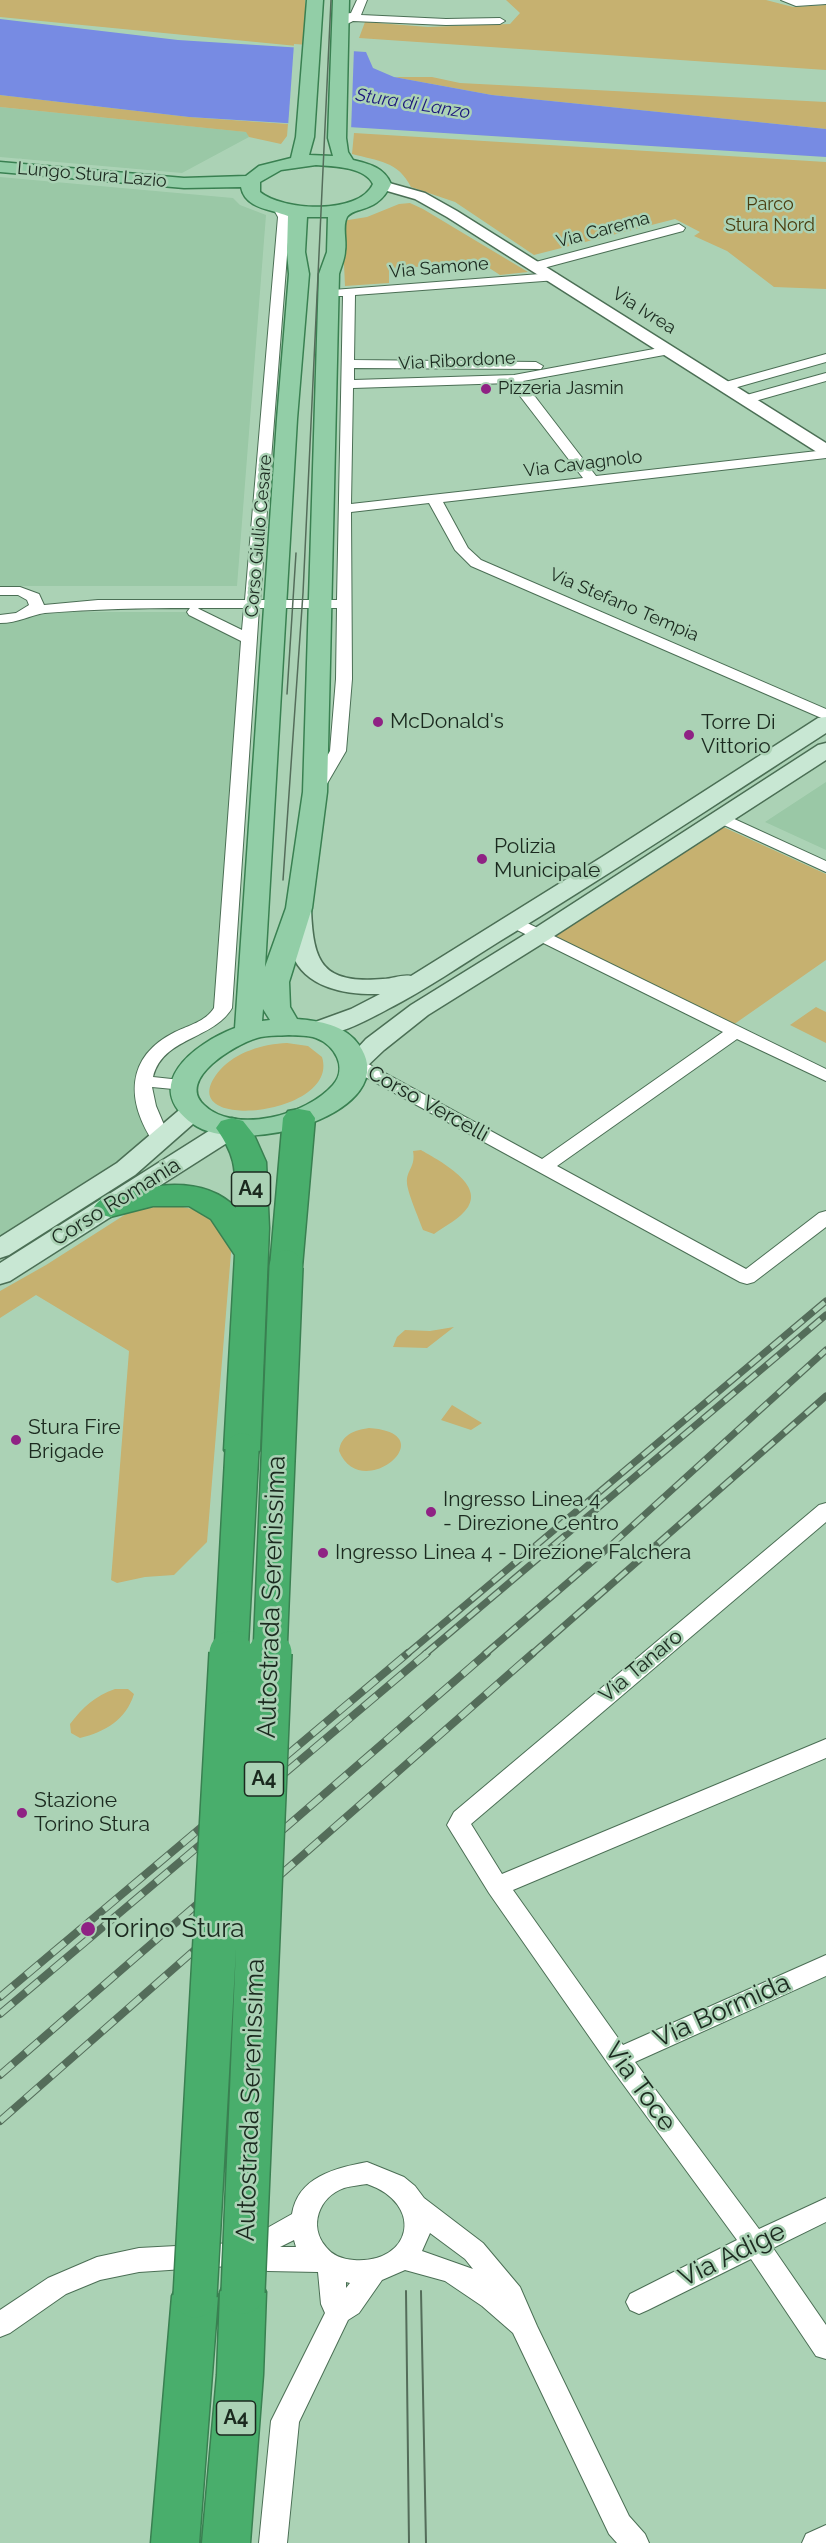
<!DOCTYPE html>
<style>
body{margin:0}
canvas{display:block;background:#abd2b5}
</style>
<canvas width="826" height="2543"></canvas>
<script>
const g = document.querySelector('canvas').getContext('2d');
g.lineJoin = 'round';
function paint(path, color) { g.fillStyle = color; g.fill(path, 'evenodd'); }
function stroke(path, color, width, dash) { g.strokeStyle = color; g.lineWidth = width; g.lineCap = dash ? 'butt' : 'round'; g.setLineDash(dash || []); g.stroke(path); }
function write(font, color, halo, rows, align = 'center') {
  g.font = font + ' Raleway,sans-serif'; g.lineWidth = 5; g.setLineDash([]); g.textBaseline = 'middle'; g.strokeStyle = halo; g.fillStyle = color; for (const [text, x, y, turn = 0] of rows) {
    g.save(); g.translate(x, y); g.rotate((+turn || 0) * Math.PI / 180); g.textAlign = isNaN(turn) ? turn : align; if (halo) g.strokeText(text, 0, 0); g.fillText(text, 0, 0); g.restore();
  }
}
const built = new Path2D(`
 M0,107L247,132L249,137L182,173L0,157Z
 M0,177L233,198L240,205L266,215L237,586H0Z
 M68,612H194L249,639L223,1008L148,1065L161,1139L0,1249V619Z
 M826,782V850L765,822Z`);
const green = new Path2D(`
 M0,0H305L307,47L0,17Z
 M506,0H766L793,7L826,5V70L359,38L365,22L428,27L510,24L520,13Z
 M394,77H432L460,83L826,102V129L492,95Z
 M0,95L189,117L288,124L287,136L281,144L249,137L246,132L0,107Z
 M354,133L826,162V289L774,287L727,251L694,236L700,232L675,219L534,255L455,202L411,187C398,161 378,161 352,154Z
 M410,203L423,209L528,272L500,275L480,262L389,269V283L345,286L342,221L367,217L399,204Z
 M721,826L826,874V960L733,1025L551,935Z
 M816,1007L826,1012V1043L790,1025Z
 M287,1043L308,1046L322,1057C341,1117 165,1134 220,1070C236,1052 263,1044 287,1043Z
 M421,1150C436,1159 484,1183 468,1207C460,1219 445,1226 434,1234L423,1230C419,1219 407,1191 407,1183C406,1170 416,1167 413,1151Z
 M169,1205C205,1210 209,1212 232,1241L207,1542L174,1575L145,1577L117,1583L111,1580L129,1351L36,1295L0,1318V1291L46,1265L126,1214L140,1209Z
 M454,1327L427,1348L393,1347L397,1337L405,1330L430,1331Z
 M452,1405L482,1423L471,1430L441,1420Z
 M369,1428C447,1433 361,1505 339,1451C341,1435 354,1430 369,1428Z
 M115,1689H128L134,1694C126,1720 105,1732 80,1738L71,1733L70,1724C83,1707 95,1696 115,1689Z`);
const water = new Path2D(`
 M0,19L178,40L366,52L373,68L394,77L492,95L826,129V157L189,117L0,95Z`);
const pier = new Path2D(`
 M294,44L354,48L351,132L288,127Z`);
const minor = new Path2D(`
 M357,0H367L361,15L446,19L500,18L505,21L500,24L446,25L353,21L347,24H339V20L336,17L337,15L351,13Z
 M781,0H826V4L796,6Z
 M279,204L283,205L290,217L260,600H337L343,296H333L331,293L333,290L553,273L557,274L559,277L557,280L355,295L354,360L536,362L543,366L541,369L354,368V380L514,375L670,346L676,350L675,353L523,381L596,476L826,450V458L443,502L468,548L481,560L826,709V720L471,566L455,550L429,503L351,512L352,679L346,751L321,794H309L307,791L330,751L336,679L337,608H259L232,1008C213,1040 163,1037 153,1077L190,1081L193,1085L190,1089L184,1090L152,1087L156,1106L170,1139L168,1143H154C126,1101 125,1057 175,1032C189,1025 205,1022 214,1008L241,641L189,615L187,612L190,608C142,608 94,609 45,613C30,615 19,623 0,623V615L16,613L29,605L27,600L18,595H0V587H20L39,594L44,605L98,600H245L278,217L273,208ZM510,383L583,478L351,504L353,388ZM198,608H244L242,630L199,609Z
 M679,224L685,228L683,231L536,270L530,266L532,263Z
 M826,354V362L727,390L720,386L722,383Z
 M826,373V381L748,403L741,399L743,396Z
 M719,812L826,861V872L713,820L711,817Z
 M515,917L826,1069V1081L737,1039L557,1166L746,1269L819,1213L826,1211V1227L754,1282L747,1284L740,1282L349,1068L346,1064L349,1060H361L542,1159L723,1032L509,926L506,922L509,918Z
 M826,1503V1522L471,1824L502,1874L826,1739V1758L513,1890L623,2045L826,1955V1976L635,2062L759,2229L826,2198V2222L773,2248L826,2325V2359L816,2356L751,2259L648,2310L639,2314L630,2310L626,2302L630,2294L737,2240L609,2065L489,1893L447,1825L454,1812L819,1505Z
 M367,2162L404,2177L415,2186L424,2198L483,2243L520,2287L537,2326L629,2516L645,2534L649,2543H617L609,2534L513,2333L482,2306L445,2281L405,2270L382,2280L359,2313L348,2320L299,2422L287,2543H259L271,2421L325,2313L321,2304L318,2272L268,2271L229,2266L139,2272L100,2280L66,2294L10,2333L0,2337V2310L48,2278L97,2257L139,2248L233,2243L260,2232L292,2214C298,2177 335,2168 367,2162ZM367,2184C425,2204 412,2264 354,2260C342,2259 333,2256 326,2247C308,2226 319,2197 344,2188C351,2186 360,2185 367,2184ZM430,2233L465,2259L473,2269L422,2251ZM294,2240L296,2247H280ZM346,2282L350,2283L346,2288Z
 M826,2525V2543H802L806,2534Z`);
const tertiary = new Path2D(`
 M382,181L425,193L457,211L826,443V455L820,454L447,217L415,199L377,188L375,185Z`);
const secondary = new Path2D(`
 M826,717V733C718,803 610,874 500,941C463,964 427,989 388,1009C368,1020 329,1041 307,1035L304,1030L307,1025L351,1009L380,994C348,995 305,989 292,954C287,940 288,923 287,908L291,903L299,901L307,903L311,908C313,963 322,984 383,979C393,979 402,974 411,976L602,857L818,718Z
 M826,743V760L548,940L428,1015L384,1050L364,1069L355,1071L346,1069L343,1064L366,1039L411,1005L532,930L818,745Z
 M193,1103L202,1106L206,1111L202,1116L135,1175L9,1255L0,1258V1237L117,1163L184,1106Z
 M232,1120L241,1122L245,1128L241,1134L10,1281L0,1284V1263L223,1122Z`);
const primary = new Path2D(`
 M307,0H323L314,137L309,155L333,156L328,138L333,0H349L346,138L348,152L353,160C369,164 384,167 391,184C378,214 354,206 347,217C342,226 347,241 345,251C345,258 341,267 339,274L327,792L312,908L289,982L290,1007L297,1019C320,1021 345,1025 359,1045C406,1112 241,1159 193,1124C140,1086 193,1044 235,1028L277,419L289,274L287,252L288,216C271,209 245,209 241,187L184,188L0,172V162L184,178L246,176L259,166L291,158L296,137ZM316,165C333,166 365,167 373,184C359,215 283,211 260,192V182L281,170ZM307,217H328L327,252L319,274L303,792L286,908L265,967L297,419L309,274L305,252ZM263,1009L270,1020L262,1021ZM289,1035C298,1036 308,1035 316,1038C335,1045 348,1068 333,1085C307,1115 235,1135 204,1105C176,1079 236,1044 257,1038C267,1035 279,1036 289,1035Z`);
const motorway = new Path2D(`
 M299,1109L310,1111L315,1118L302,1267L298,1274L286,1278L274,1274L270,1267L283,1118L288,1111Z
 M232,1118L243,1121L254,1135L266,1162L269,1228L260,1450L254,1459L242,1462L230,1459L224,1450L235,1255L211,1219L189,1206H153L110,1217L99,1214L94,1207C100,1197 110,1196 122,1193C159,1183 206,1177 236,1208C235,1171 238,1159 216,1128L221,1121Z
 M243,2272L259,2278L266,2292L263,2375L250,2543H202L217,2375L220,2292L227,2278Z
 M195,2276L211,2282L218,2296L199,2543H151L172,2296L179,2282Z`);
const tramFar1 = new Path2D(`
 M287,694L296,553
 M283,880L303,593L331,0`);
const tram = new Path2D(`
 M406,2291L409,2543
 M421,2291L426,2543`);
const railFar1 = new Path2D(`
 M407,1654L826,1301
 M425,1654L826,1315
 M485,1654L609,1547L826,1350
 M532,1654L826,1396`);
const rail = new Path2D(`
 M0,1997L408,1653
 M0,2014L427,1653
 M0,2075L487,1653
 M0,2121L533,1653`);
const motorwayBridgeFar1 = new Path2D(`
 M231,1654L242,1450
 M270,1654L286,1267`);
const motorwayBridge = new Path2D(`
 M243,2292L270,1653
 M195,2296L231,1653`);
const markers = [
 [486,389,6,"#8f2284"],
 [378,722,6,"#8f2284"],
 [689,735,6,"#8f2284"],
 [482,859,6,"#8f2284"],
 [16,1440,6,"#8f2284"],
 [431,1512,6,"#8f2284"],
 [323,1553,6,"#8f2284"],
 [22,1813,6,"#8f2284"],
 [88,1929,8,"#8f2284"]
];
const farWaternames = [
 ["Stura di Lanzo",413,104,9]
];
const farStreetnames = [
 ["Lungo Stura Lazio",92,175,5],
 ["Via Carema",603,230,-15],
 ["Via Samone",439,268,-5],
 ["Via Ivrea",644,311,32],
 ["Via Ribordone",457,361,-3],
 ["Via Cavagnolo",583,464,-7],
 ["Corso Giulio Cesare",259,536,-85],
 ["Via Stefano Tempia",624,605,23]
];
const farParknames = [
 ["Parco",770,205],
 ["Stura Nord",770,226]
];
const farPoinames = [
 ["Pizzeria Jasmin",498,389]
];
const shields = [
 [251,1189,39],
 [264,1779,39],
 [236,2418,39]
];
const shieldNames = [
 ["A4",251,1189],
 ["A4",264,1779],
 ["A4",236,2418]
];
const poiNames = [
 ["McDonald's",390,722],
 ["Torre Di",701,723],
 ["Vittorio",701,747],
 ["Polizia",494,847],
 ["Municipale",494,871],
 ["Stura Fire",28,1428],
 ["Brigade",28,1452],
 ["Ingresso Linea 4",443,1500],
 ["- Direzione Centro",443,1524],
 ["Ingresso Linea 4 - Direzione Falchera",335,1553],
 ["Stazione",34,1801],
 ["Torino Stura",34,1825]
];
const streetNames = [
 ["Corso Vercelli",428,1104,29],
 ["Corso Romania",116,1202,-32],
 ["Via Tanaro",641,1666,-40]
];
const nearStreetnames = [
 ["Autostrada Serenissima",272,1597,-88],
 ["Via Bormida",722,2011,-24],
 ["Via Toce",640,2087,54],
 ["Autostrada Serenissima",251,2100,-88],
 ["Via Adige",732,2255,-26]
];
const nearPoinames = [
 ["Torino Stura",101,1929]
];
paint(built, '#9ac8a6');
paint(green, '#c6b170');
paint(water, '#778be3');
paint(pier, '#abd2b5');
stroke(minor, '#4b6f55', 2);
stroke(tertiary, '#4b6f55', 3);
stroke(secondary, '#4b6f55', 3);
stroke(primary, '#398051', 3);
stroke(motorway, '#398051', 3);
paint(minor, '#fff');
paint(tertiary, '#fff');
paint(secondary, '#c8e7d3');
paint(primary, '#92cea7');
paint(motorway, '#49ae6c');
stroke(tramFar1, '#546d5a', 1.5);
stroke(tram, '#546d5a', 2);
stroke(railFar1, '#546d5a', 7);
stroke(rail, '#546d5a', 8);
stroke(railFar1, '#abd2b5', 4.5, [14]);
stroke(rail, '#abd2b5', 6, [17]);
stroke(motorwayBridgeFar1, '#398051', 36, []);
stroke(motorwayBridge, '#398051', 46, []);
stroke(motorwayBridgeFar1, '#49ae6c', 33);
stroke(motorwayBridge, '#49ae6c', 43);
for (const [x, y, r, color] of markers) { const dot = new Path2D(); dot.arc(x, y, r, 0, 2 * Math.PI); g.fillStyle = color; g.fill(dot); stroke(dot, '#abd2b5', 2); }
write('italic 18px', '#1a157b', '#abd2b5', farWaternames);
write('18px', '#1b2a1f', '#abd2b5', farStreetnames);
write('18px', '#4a3d0f', '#abd2b5', farParknames);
write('18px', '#1b2a1f', '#abd2b5', farPoinames, 'left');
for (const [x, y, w] of shields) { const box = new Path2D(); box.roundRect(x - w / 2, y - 17, w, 34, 4.5); g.fillStyle = '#abd2b5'; g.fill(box); stroke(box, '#1b2a1f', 1.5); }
write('bold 20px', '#1b2a1f', null, shieldNames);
write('21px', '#1b2a1f', '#abd2b5', poiNames, 'left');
write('21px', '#1b2a1f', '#abd2b5', streetNames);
write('26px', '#1b2a1f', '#abd2b5', nearStreetnames);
write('26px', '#1b2a1f', '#abd2b5', nearPoinames, 'left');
</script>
